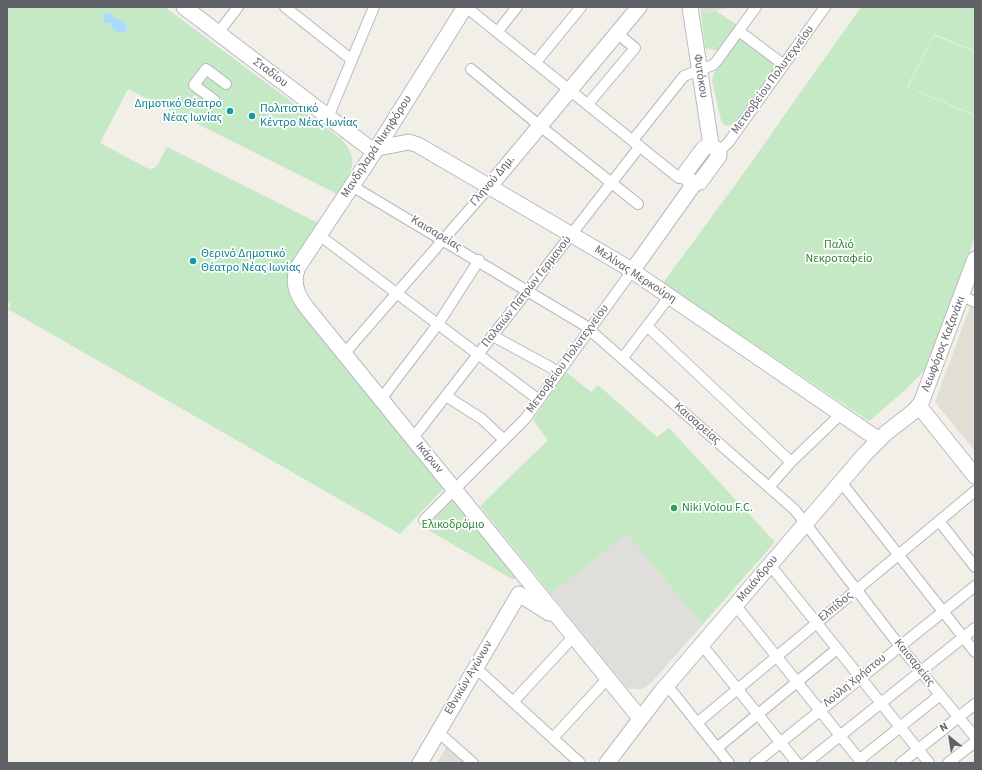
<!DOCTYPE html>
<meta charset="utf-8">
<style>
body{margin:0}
#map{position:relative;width:982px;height:770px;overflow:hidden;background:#f1efe8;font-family:"Source Sans 3",sans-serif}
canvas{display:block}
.frame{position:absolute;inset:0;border:8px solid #5f6368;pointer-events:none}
.north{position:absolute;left:930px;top:718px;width:40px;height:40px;-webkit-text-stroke:3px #fff;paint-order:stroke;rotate:330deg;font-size:11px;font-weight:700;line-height:16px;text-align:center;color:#5f6368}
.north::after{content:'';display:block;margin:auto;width:14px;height:18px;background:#5f6368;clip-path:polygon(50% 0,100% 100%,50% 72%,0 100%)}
</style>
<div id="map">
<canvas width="982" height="770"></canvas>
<div class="frame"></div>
<div class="north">N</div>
</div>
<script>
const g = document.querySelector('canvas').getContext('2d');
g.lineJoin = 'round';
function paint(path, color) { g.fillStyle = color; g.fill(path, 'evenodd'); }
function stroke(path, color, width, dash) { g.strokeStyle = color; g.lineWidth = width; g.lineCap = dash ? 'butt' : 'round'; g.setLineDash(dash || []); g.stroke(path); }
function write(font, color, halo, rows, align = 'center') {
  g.font = font + ' "Source Sans 3",sans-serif'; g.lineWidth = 3.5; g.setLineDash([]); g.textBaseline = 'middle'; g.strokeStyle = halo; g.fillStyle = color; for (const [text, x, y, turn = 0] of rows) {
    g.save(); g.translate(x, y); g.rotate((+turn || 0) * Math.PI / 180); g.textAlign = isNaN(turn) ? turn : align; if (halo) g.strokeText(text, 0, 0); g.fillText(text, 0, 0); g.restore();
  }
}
const industrial = new Path2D(`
 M627,534L702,625L652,682L642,689H630L626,687L551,594Z`);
const education = new Path2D(`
 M700,7H734L701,13Z
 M970,307L975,309V451L935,402Z
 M447,746L467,763H437Z`);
const green = new Path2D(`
 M7,7H165L341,139C362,161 350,173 337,194L128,89L100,143L147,168L152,169L157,166L167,147L318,223C304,245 279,272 291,299L444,488L400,534L8,309L11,304L7,302Z
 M861,7H975V51L934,34L907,87L975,116V237L929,366L905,390L869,421L663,283L738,181Z
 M716,11L740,27L721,51L705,48L701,13Z
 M934,35L975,52V115L908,87Z
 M740,37L777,65L737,121L731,125L725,126L721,120L712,81L714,73Z
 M566,372L591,392L598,385L657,437L669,428L775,542L702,625L627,534L551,594L480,506L548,440L533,420Z
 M454,499L518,577L517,579H512L425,528Z`);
const water = new Path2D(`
 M105,13H111L114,19C119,18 125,23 127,27L126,32L119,33L112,28L110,23H105L103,18Z`);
const street = new Path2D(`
 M285,7L352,60
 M466,7L679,178H687
 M498,31L517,7
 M739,31L784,65
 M218,33L238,7
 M536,62L581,7
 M471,69L540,126L638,204
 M214,100L194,85L206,69L226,84
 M588,104L635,48L618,34
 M328,117L374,7
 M633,140L684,76L713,65L716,62L756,7
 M719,151L728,143L825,7
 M352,186L584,325L795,510L899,645L975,737
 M319,235L539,400
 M962,296L975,302
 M647,326L791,462
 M493,336L559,372
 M344,354L489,187
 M622,359L669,297
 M446,396L482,419L504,440
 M381,399L438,324L479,260
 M413,438L640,146
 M841,482L975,652
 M769,487L791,462L841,414
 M424,520L525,419L632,271
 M939,521L975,567
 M770,565L929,763
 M736,606L862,763
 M702,645L797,763
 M476,668L580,763
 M667,685L729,763
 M513,702L574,636
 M697,723L975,491
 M438,732L473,763
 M553,738L608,678
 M717,748L837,649
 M859,760L940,695
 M755,763L975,586
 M806,763L975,628
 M901,763L975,704
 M948,763L975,742`);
const secondary = new Path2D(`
 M184,7L368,147L373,149L409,142L418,145L625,266L879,440
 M465,7L377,148L298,267C290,285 300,300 311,313L640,718
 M690,7L711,145
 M711,145L719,151V156L700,182L694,184L687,178L686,172L704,148Z
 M489,187L639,7
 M632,271L694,184
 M919,406L975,476
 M420,763L519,594L549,613
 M607,763L661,692L865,454L886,433L913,412L921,403L975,259`);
const markers = [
 [230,111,4,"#0f9aa8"],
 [252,116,4,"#0f9aa8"],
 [193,261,4,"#0f9aa8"],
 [674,508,4,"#2e9e5b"]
];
const streetNames = [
 ["Σταδίου",270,73,37],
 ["Φυτόκου",700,76,81],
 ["Μετσοβείου Πολυτεχνείου",773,80,-54],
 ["Μανδηλαρά Νικηφόρου",377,147,-57],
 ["Γληνού Δημ.",493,181,-50],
 ["Καισαρείας",436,234,31],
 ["Μελίνας Μερκούρη",635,275,33],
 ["Παλαιών Πατρών Γερμανού",527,292,-52],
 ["Λεωφόρος Καζανάκι",944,344,-69],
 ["Μετσοβείου Πολυτεχνείου",568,359,-54],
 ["Καισαρείας",697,424,41],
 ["Ικάρων",429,458,51],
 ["Μαιάνδρου",758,579,-50],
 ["Ελπίδος",836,607,-39],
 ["Καισαρείας",914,663,51],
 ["Εθνικών Αγώνων",469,678,-60],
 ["Λούλη Χρήστου",855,681,-39]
];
const cultureNames = [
 ["Δημοτικό Θέατρο",222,104,"right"],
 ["Νέας Ιωνίας",222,118,"right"],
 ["Πολιτιστικό",260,109],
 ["Κέντρο Νέας Ιωνίας",260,123],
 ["Θερινό Δημοτικό",201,254],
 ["Θέατρο Νέας Ιωνίας",201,268]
];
const parkNames = [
 ["Παλιό",839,245],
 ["Νεκροταφείο",839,259],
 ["Ελικοδρόμιο",453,525]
];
const leisureNames = [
 ["Niki Volou F.C.",682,508]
];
paint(industrial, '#e0deda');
paint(education, '#e1ded6');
paint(green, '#c5e8c5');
paint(water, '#aadaff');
stroke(street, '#b5b8bc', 12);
stroke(secondary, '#b6babf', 17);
stroke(street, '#fff', 10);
stroke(secondary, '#fff', 15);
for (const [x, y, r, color] of markers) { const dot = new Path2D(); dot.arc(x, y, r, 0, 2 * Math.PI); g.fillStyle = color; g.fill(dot); stroke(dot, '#fff', 1.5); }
write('12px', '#5f6368', '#fff', streetNames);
write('12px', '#0d838f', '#fff', cultureNames, 'left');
write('12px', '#348238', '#fff', parkNames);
write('12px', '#27864d', '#fff', leisureNames, 'left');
</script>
